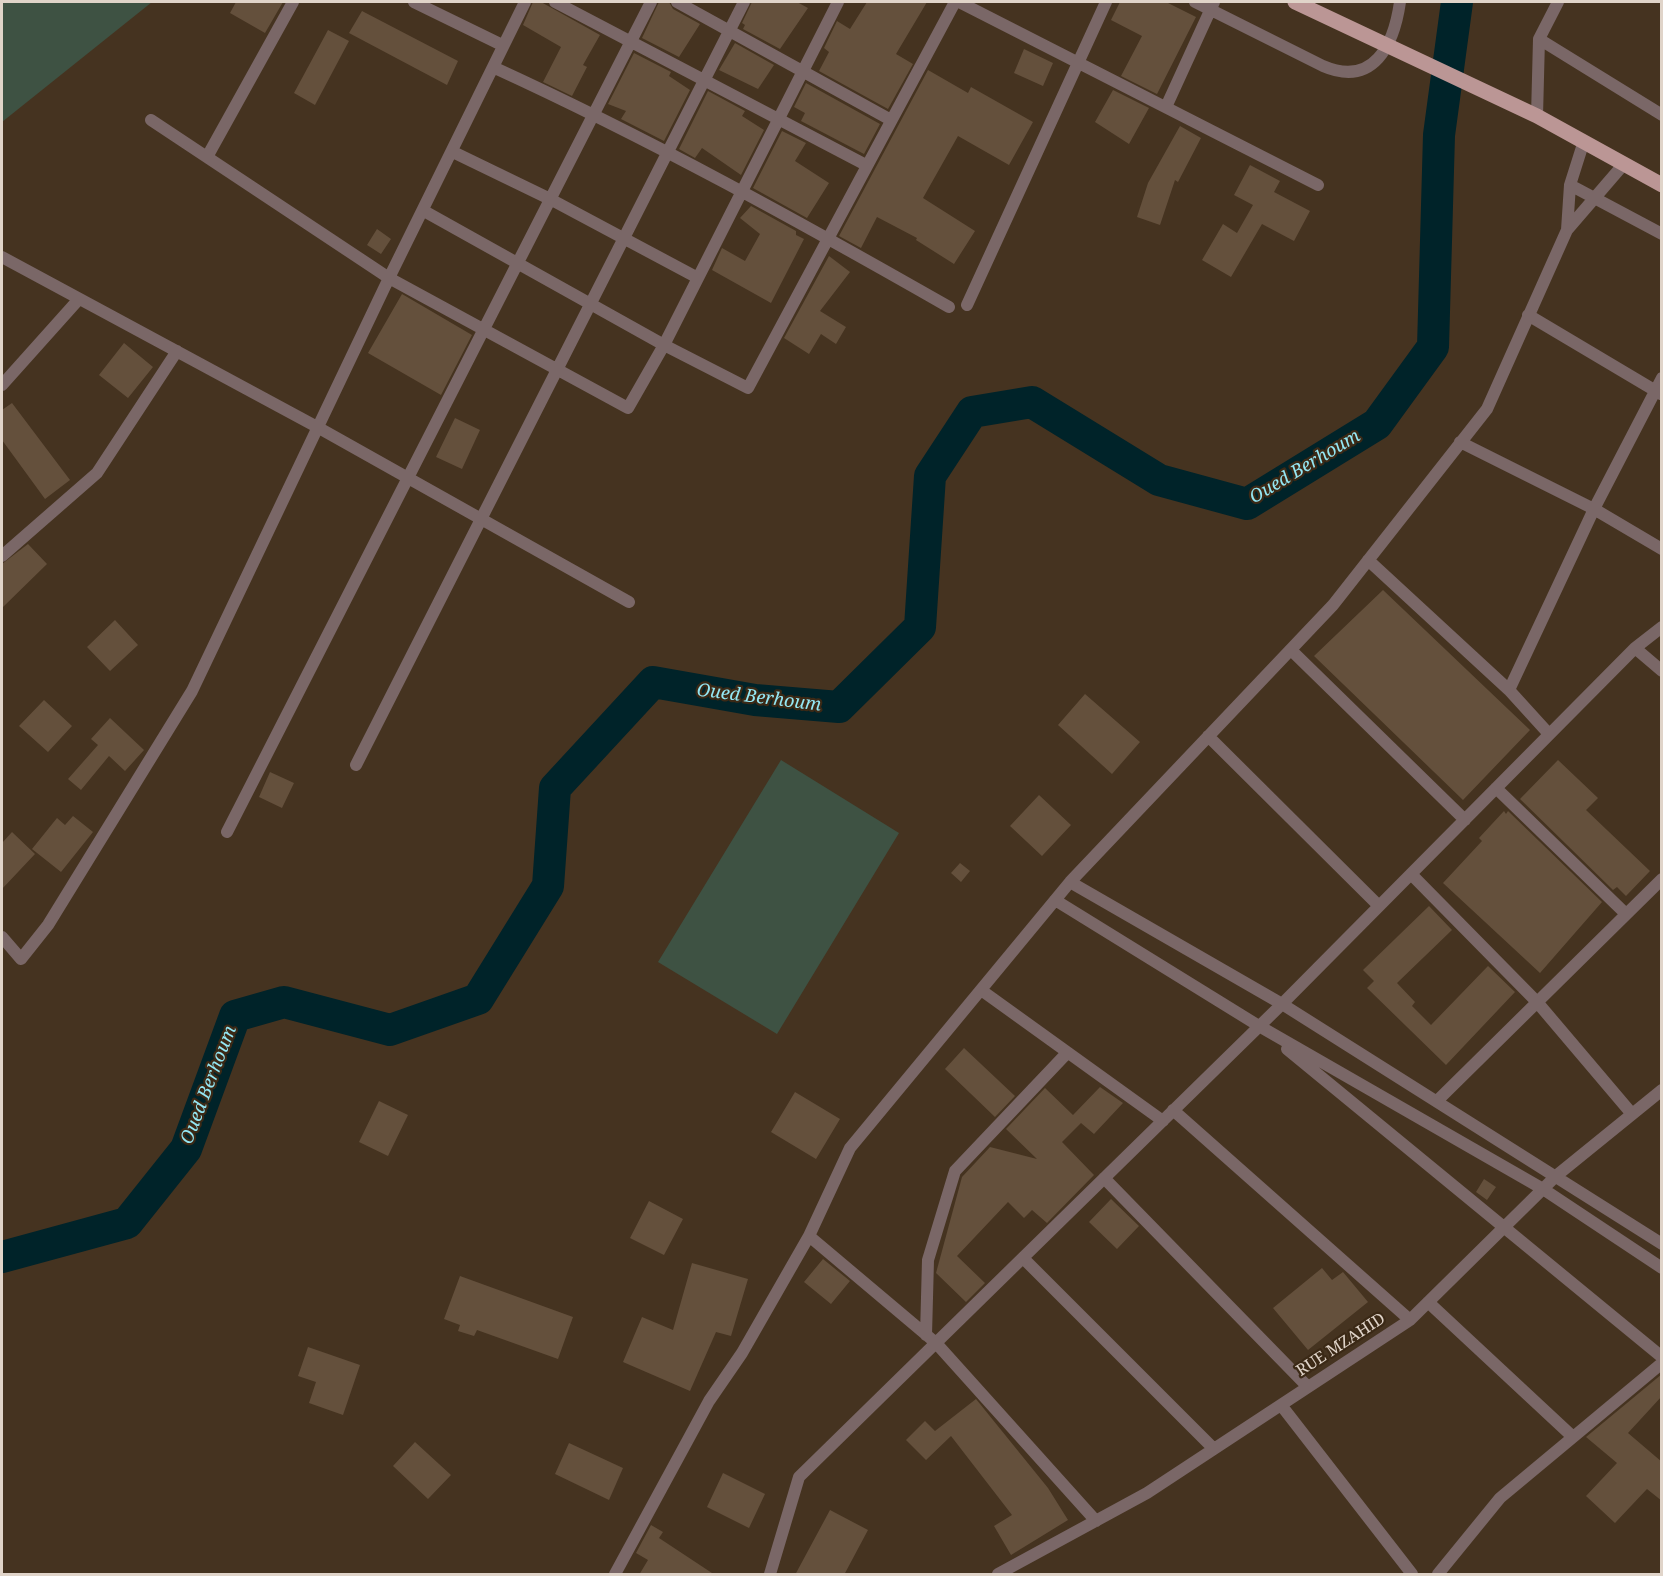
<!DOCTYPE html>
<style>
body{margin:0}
#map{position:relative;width:1663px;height:1576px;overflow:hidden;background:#453320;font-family:"Noto Serif",serif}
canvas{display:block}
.frame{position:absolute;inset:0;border:3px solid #e0d4c9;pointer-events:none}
</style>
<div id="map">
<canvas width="1663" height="1576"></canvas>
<div class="frame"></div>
</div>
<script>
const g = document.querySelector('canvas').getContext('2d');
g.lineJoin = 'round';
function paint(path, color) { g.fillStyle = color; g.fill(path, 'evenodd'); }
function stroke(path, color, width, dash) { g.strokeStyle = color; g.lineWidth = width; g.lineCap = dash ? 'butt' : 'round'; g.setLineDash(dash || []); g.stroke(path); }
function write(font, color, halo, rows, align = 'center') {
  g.font = font + ' "Noto Serif",serif'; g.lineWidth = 4.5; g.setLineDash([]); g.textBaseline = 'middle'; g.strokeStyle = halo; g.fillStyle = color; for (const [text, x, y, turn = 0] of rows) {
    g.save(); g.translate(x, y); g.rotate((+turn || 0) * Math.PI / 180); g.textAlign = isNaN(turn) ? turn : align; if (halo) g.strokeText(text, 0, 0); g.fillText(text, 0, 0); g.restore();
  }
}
const green = new Path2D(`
 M2,2H152L2,122Z
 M781,760L899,833L777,1034L658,962Z`);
const river = new Path2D(`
 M2,1257L127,1223L186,1149L235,1016L284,1002L390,1030L478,999L548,886L555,788L653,682L755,700L839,707L920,627L930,476L972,412L1032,402L1159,480L1247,504L1377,424L1433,347L1439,135L1457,2`);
const building = new Path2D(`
 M236,2H283L265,33L230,13Z
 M533,2H541L600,35L583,65L587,67L572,96L543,82L561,47L523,25Z
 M659,2H669L673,9L700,24L679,57L642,38Z
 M752,2H797L808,8L780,49L743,29L745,25L742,23Z
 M867,2H927L896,54L913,64L888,109L819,71L829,52L824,48L837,21L850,29Z
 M1120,2H1166L1196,17L1157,94L1121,76L1142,36L1111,20Z
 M362,11L458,61L447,85L349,33Z
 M328,30L349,41L315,105L294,93Z
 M735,43L774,65L758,89L719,70Z
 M1024,49L1053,63L1043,86L1014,73Z
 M634,53L671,72L669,76L690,90L664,141L621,119L626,111L608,104Z
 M928,70L968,93L971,87L1033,122L1009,165L958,136L923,198L975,231L954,264L916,240L917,238L877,217L861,248L839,236Z
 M806,83L880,124L864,154L801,121L805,113L794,107Z
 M1113,90L1149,108L1129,144L1095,122Z
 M708,91L745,111L742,116L764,130L741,175L702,148L695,158L679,149Z
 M1180,126L1201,138L1178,182L1175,180L1160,225L1137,217L1148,183Z
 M782,131L806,143L795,161L829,183L807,218L753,188Z
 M1250,165L1280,181L1274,192L1310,211L1294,241L1262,224L1231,277L1202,260L1223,224L1237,233L1253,205L1234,195Z
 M751,206L796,231V235L804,239L771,303L712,270L722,248L745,261L760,234L740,218Z
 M377,229L391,239L381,254L367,245Z
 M829,256L850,272L820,311L846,327L836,344L821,334L809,354L784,338Z
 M402,294L472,335L441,395L368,353Z
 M124,343L153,367L128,398L99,375Z
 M12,403L70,480L45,499L2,440V410Z
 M455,418L480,430L462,469L436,457Z
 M28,544L47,564L2,608V564Z
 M1383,590L1530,730L1463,800L1314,656Z
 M115,620L138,645L110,671L87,647Z
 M1085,694L1140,742L1112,774L1058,725Z
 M44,700L72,726L48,752L19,726Z
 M110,718L144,750L125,771L109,756L81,790L68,779L98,745L91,739Z
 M1558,760L1598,798L1586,810L1650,871L1626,896L1617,887L1613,890L1520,799Z
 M270,772L294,783L282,808L259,797Z
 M1039,795L1071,825L1042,856L1010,826Z
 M1504,811L1506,814L1508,811L1602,902L1540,973L1443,883L1482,841L1479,838Z
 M73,816L93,832L61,872L32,849L57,818L65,825Z
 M12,832L35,854L2,889V843Z
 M960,863L970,871L961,882L951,873Z
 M1429,906L1452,930L1397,983L1415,1002L1412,1006L1431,1025L1488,966L1515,992L1446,1065L1367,988L1374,981L1363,970Z
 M964,1048L1015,1096L995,1117L945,1069Z
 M1100,1087L1123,1103L1094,1134L1081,1123L1062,1142L1094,1175L1047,1223L1032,1210L1024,1218L1008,1202L957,1256L985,1283L966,1302L936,1273L962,1177L990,1147L1037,1159L1006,1129L1045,1088L1073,1115Z
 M795,1092L840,1119L816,1159L771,1132Z
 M379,1101L408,1115L388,1156L359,1142Z
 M1484,1179L1496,1187L1487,1200L1476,1192Z
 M1111,1199L1139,1226L1117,1249L1089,1222Z
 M649,1201L683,1219L664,1255L630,1238Z
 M823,1259L850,1281L831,1304L804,1282Z
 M692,1263L748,1279L731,1336L716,1332L690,1391L623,1362L642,1317L673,1330Z
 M1322,1268L1332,1280L1343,1272L1368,1302L1308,1350L1273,1308Z
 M460,1276L573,1317L558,1359L477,1330L474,1336L458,1331L460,1325L444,1319Z
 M308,1347L360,1365L343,1415L309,1403L316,1382L298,1376Z
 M1662,1374V1396L1628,1433L1662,1462V1501L1647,1489L1615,1523L1586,1496L1617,1463L1586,1437Z
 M976,1399L1048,1488L1068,1520L1011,1555L994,1526L1012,1515L951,1436L926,1460L906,1440L925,1421L935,1431Z
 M415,1442L451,1475L428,1499L393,1466Z
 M569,1443L623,1468L609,1500L555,1474Z
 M723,1473L765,1494L749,1528L707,1507Z
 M830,1510L868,1530L844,1575H795Z
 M651,1525L663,1532L659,1538L715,1575H639L648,1560L636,1553Z`);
const street = new Path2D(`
 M414,2L502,45
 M555,2L866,165
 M677,2L891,120
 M959,2L1318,185
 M1195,2L1323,66C1374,88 1394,44 1400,2
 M1539,39L1662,115
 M495,68C650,139 800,222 949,307
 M1166,107L1214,2
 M1537,116L1539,39L1558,2
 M151,120L389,278L628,408L664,345L838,2
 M453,152L550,199L698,278
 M207,157L293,2
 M1570,185L1662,234
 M424,211L664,345L748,388L955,2
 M1567,230L1623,165
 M2,257L319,428L629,602
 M967,305L1106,2
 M1528,315L1661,394
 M2,385L79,299
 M1460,442L1594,509L1662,549
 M2,556L97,473L177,351
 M1368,560L1509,690L1549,734
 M1635,648L1662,671
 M1291,650L1465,820
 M1509,690L1594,509L1662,378
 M1208,736L1379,906
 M356,765L744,2
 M1496,788L1626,914
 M227,832L651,2
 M1411,874L1537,1002L1632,1114
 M1070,882L1282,1004L1662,1244
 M1055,900L1259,1026L1543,1189L1662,1268
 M2,937L21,959L48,925L192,691L389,278L525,2
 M981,990L1163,1121
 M1287,1049L1662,1357
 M1438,1100L1662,879
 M1173,1110L1410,1320
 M1104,1178L1308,1387
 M809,1236L936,1343L1096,1521
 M1023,1258L1214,1449
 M1428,1302L1573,1437
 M926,1335L928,1260L955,1171L1067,1053
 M1281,1405L1412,1574
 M615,1574L709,1401L742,1353L809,1236L850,1148L1070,882L1333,605L1487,409L1567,230L1570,185L1583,144
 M770,1574L799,1477L1282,1004L1635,648L1662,627
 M998,1574L1147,1493L1410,1320L1556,1176L1662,1090
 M1438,1574L1500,1498L1662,1363`);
const primary = new Path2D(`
 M1295,2L1537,116L1662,185`);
const streetNames = [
 ["RUE MZAHID",1341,1345,-33]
];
const waterNames = [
 ["Oued Berhoum",1305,467,-31],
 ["Oued Berhoum",759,698,7],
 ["Oued Berhoum",209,1085,-69]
];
paint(green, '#3e5243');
stroke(river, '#002329', 32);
paint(building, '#64503c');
stroke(street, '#7a6767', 12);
stroke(primary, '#bb9695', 15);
write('16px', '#e0d4c9', '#3b2916', streetNames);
write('italic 18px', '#94e7f4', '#3b2916', waterNames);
</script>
